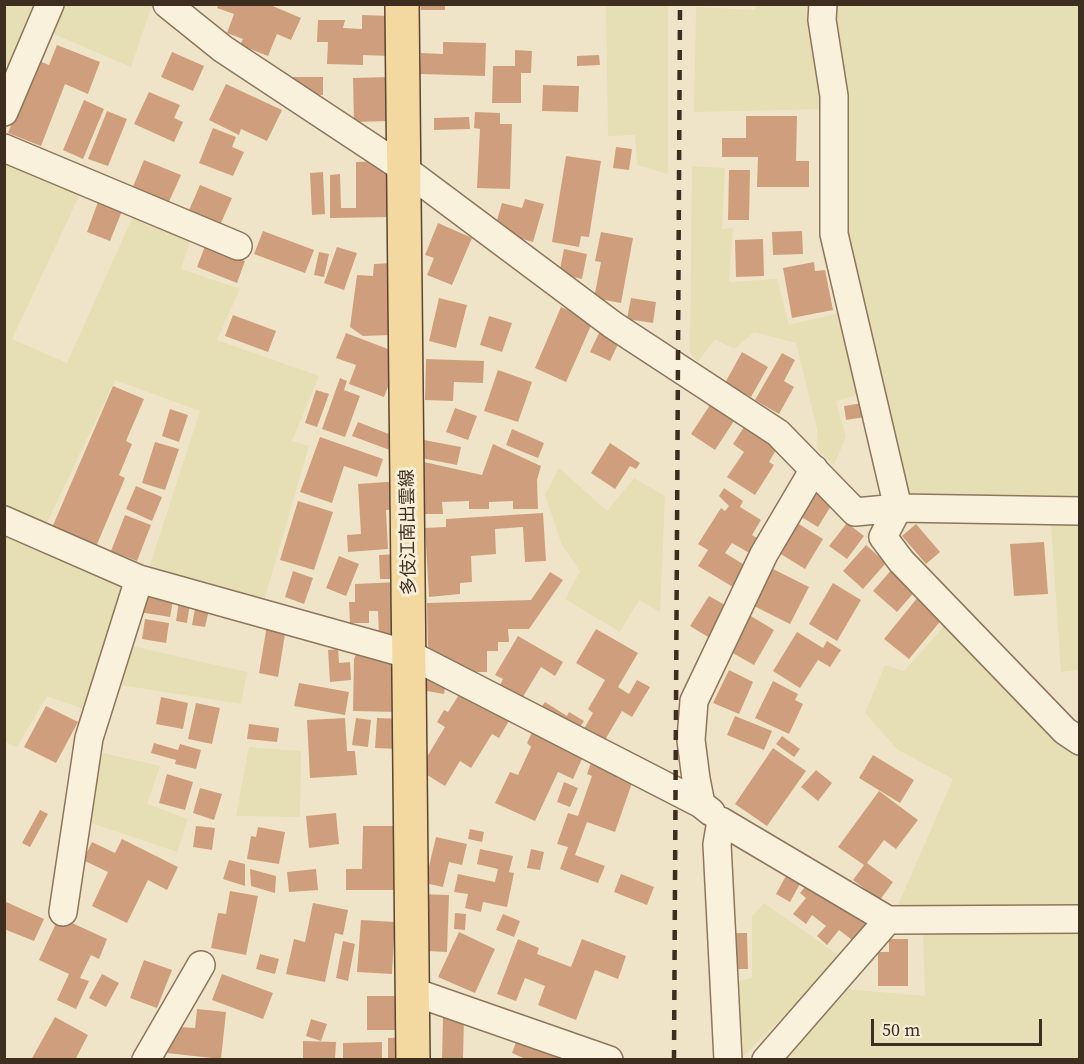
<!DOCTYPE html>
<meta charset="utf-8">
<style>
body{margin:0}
#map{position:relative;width:1084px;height:1064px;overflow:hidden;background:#f0e4c8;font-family:"Source Serif 4",serif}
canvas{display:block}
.frame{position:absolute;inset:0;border:6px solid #3d2e20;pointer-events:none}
.scale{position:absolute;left:871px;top:1019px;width:171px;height:27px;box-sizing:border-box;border:3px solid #3d2e20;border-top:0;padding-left:8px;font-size:18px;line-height:21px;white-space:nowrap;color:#3d2e20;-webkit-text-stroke:4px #f7eed8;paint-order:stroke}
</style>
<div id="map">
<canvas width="1084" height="1064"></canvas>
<div class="frame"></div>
<div class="scale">50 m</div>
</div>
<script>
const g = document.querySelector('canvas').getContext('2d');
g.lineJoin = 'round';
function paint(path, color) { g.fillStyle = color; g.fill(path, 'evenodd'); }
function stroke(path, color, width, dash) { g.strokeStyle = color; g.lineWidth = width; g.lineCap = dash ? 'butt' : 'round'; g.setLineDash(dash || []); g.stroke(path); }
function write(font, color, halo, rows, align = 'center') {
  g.font = font + ' "Source Serif 4","Noto Sans JP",serif'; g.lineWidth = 6; g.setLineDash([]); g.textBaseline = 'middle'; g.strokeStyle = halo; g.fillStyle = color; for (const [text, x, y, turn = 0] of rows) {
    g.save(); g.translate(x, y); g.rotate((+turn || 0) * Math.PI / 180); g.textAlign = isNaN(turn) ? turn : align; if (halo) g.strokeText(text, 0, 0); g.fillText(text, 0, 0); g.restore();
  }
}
const farmland = new Path2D(`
 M5,5H39L15,67L5,64Z
 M60,5H152L131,67L49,32Z
 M606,5H668V174L637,165L635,135L608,136Z
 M756,5H811L826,109L694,112L696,7L755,10Z
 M831,5H1079V497L906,496L843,225Z
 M4,164L81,192L12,339L67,363L134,214L191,237L181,269L240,289L217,340L319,376L292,441L309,446L263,604L148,571L200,411L115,380L45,527L5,509Z
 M692,166L725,168L722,229L733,228L729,282L777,279L789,325L843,312L864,393L836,401L846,437L834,465L818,450L817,429L796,343L754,332L734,349L715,339L698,362L690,353Z
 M559,468L607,511L634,478L665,496L660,612L639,600L620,632L565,599L580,571L562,545L545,495Z
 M1051,524L1079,525V670L1061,672Z
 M4,531L127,586L89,711L47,696L17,747L5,742Z
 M948,622L1079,747V909L895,912L953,779L898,750L865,713L885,665L904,671Z
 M127,645L247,672L241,704L114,684Z
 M249,747L301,751L300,817L236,816Z
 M103,753L160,766L147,804L188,819L177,852L89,822L91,793Z
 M764,903L841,957L743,1057L739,981L752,978V916Z
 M923,931H1079V1059L780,1060L845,989L925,996Z`);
const building = new Path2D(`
 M219,4H268L301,18L291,40L277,34L268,56L240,45L243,39L227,33L234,14L217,8Z
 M420,4H445V10H421Z
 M362,15L391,16L390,56L363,55V65L327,64L328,42H317L318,20H345L343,28L362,29Z
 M443,42L486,43L485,76L420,74L421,53L443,54Z
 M57,45L100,62L88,94L65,84L41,146L8,133L37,60L49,65Z
 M515,50L532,51L531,73H521V103H492L493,66H515Z
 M172,52L204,66L193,91L161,77Z
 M599,55L600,65L577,66V56Z
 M289,77H323V95L299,94Z
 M388,77L389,121L354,122L353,78Z
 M226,84L282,110L267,141L241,129L239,135L209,120Z
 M543,85L579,86L578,112L542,111Z
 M149,92L180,105L174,118L183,122L174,142L134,124Z
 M84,100L104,109L83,159L63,150Z
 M107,111L127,119L108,166L88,159Z
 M475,112L500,113V124H512L510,189L477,188L480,129L474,128Z
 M746,116H797L796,161H809V187H757L758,157H722V138H746Z
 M469,117L470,129L434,130V118Z
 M213,128L236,137L232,147L244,152L233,176L199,163Z
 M616,147L632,149L629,170L613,168Z
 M566,156L601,161L589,237L581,236L579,247L552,242Z
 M144,160L181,175L168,204L132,189Z
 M381,161L392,167V217L330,218V175L340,174L341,208H356V162Z
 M729,170H750L749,220H728Z
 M323,172L325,214L312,215L310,173Z
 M200,185L232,198L221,223L189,210Z
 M525,199L544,204L533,242L494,231L502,203L522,208Z
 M98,202L122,211L110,241L87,232Z
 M438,223L472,238L452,285L427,275L434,258L425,255Z
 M263,231L314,250L305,273L254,254Z
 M802,231L803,254L773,255L772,232Z
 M601,232L633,238L621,303L594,298L601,262L595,261Z
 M763,239L764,276L736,277L735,240Z
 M205,246L245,261L237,283L197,267Z
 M337,247L357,253L344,290L324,283Z
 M564,249L587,254L582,279L559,274Z
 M319,252L329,254L324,277L314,275Z
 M814,262L815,271L825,270L833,310L792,318L783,268Z
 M392,263L390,335L363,336L350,327L357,275L373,276L374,264Z
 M439,298L467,305L456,348L429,341Z
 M631,298L656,302L653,323L627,319Z
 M561,307L593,321L566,382L535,368Z
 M233,315L276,331L268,352L225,336Z
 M489,316L512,323L502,352L480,345Z
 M600,331L620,340L610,361L590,352Z
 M346,333L401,354L384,397L349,384L356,365L336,358Z
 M742,352L768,367L751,397L725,383Z
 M782,353L795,360L784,381L794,387L779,414L755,400Z
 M426,359L484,361L483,383L454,382L453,401L425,400Z
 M498,370L532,382L518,422L484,411Z
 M340,378L347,381L344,390L360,396L345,437L322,429Z
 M113,386L144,399L126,441L132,444L119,475L125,478L95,549L51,530Z
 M316,390L329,394L317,427L305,423Z
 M863,403L865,417L846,420L844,406Z
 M710,405L734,421L715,450L691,434Z
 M455,408L477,416L468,440L446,432Z
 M170,409L188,415L179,442L162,436Z
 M358,422L399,438L395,452L352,436Z
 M744,427L777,448L769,462L774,465L755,495L727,477L744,452L733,444Z
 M512,429L544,443L538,458L506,445Z
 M320,437L383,459L377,477L344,466L332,503L300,492Z
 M424,440L461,447L457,465L421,458Z
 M155,442L179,449L165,490L142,483Z
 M610,443L640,463L636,469L630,466L615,489L591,473Z
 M493,444L541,466L537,480L538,509H513V501L489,502V509H469V501L442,502L443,514H425L424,462L482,475Z
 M401,481L402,509L386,510L388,549L348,552L347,535L361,534L358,484Z
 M136,486L162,497L152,521L126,509Z
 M810,486L834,501L818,527L793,512Z
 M724,488L743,501L740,507L761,520L752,535L760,540L751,554L732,543L725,553L746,566L733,587L698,566L708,550L698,544L721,508L725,511L729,506L719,496Z
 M298,501L333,512L314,570L280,560Z
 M543,513L546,561L525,562L523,527L495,529L496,554L471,556L472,582L460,583V594L429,597L425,528L446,527V519Z
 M125,515L151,525L137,561L111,551Z
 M794,521L823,539L805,569L776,551Z
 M847,523L864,536L847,559L829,546Z
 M916,524L940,552L926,564L902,536Z
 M1044,542L1048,594L1014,596L1010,544Z
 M866,545L886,563L863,589L843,571Z
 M399,554V579H380L379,555Z
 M339,556L359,564L346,596L326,588Z
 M893,568L917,589L897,612L873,591Z
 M773,569L809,587L790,624L754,606Z
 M293,571L313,578L304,604L285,597Z
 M550,572L563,580L529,629H508L509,642H498V651H487V672H459L428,653L427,603L531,600Z
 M399,582L400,636L379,637L378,611H369V623H350L349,602H355V584Z
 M833,583L861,600L837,641L809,624Z
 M142,596L173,601L170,617L139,612Z
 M709,596L732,609L713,640L690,626Z
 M918,597L943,618L909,659L884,639Z
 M179,601L190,603L187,623L176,621Z
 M196,603L210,606L205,627L192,625Z
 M746,613L774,630L754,665L731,652Z
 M145,619L169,623L166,643L142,639Z
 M267,625L286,628L278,677L259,673Z
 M596,629L638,653L618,687L629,694L637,680L650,687L632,717L622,711L602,745L581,734L593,713L588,709L605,680L576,663Z
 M797,632L823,648L827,641L841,650L830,667L818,660L800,688L773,671Z
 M518,636L563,662L555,676L541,667L521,700L499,687L503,679L495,675Z
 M359,646L397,658L396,712L353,711L354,659Z
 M338,649L339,663L350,662L351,680L330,682L328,650Z
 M729,670L753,682L739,714L713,703Z
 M424,672L447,677L444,694L421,690Z
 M773,681L798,694L795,700L803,704L789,734L755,718Z
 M299,683L349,692L345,715L294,706Z
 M462,690L510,719L499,738L492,734L471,768L460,761L445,786L419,770L445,727L437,722L444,710L448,712Z
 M161,697L188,703L183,729L156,724Z
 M545,702L567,716L569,712L584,721L575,735L538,712Z
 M196,703L220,708L212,744L188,739Z
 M46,706L78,722L56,763L24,747Z
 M735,716L772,731L764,750L727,735Z
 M345,718L347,751H355L357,775L310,778L307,720Z
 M356,718L371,720L368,747L352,745Z
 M377,718L402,719L400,749L375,748Z
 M249,724L279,728L277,742L247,739Z
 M535,726L586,750L573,779L558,772L535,821L495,803L510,772L518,775L531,747L527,743Z
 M782,736L800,749L794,757L776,744Z
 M154,743L178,750L180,744L201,750L196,769L175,764L176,760L151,753Z
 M773,748L806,771L767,826L735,804Z
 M873,755L914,780L900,803L859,778Z
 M592,760L620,770L617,778L632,783L615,832L587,822L575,855L605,866L598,883L560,869L568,847L557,844L568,813L578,816L592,776L587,774Z
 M816,770L832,783L818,801L801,787Z
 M167,774L193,782L185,810L159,803Z
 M564,782L578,788L570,807L557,802Z
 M200,788L222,794L214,820L193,813Z
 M879,791L918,820L896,849L884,840L867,863L893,882L880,900L853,880L864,865L838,847Z
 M40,810L48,814L30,847L22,843Z
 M336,813L339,844L309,848L306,816Z
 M196,826L215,828L212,850L193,847Z
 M363,826H397L395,890H346V869H362Z
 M258,827L285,832L279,864L247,859L251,836L256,837Z
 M470,829L484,832L482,842L468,839Z
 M436,837L467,844L462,865L449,862L443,887L425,883Z
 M122,839L178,867L167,890L148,880L127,923L92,906L108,872L83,860L92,842L115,853Z
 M480,849L513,856L509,872L514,873L507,907L483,902L481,912L465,908L468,894L454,892L458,874L495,882L498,869L477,864Z
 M531,849L544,852L540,870L527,868Z
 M229,860L245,864V886L223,879Z
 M250,869L276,876L275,893L251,886Z
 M316,869L318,890L289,892L287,872Z
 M621,874L654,887L647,905L614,892Z
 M787,874L801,882L790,902L776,894Z
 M812,878L869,923L855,942L839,930L827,945L817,936L826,926L812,915L806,924L793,914L806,898L800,893Z
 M230,891L258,896L246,955L211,948L218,913L226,914Z
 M418,894L449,895L447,952L426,951Z
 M4,901L44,919L34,941L4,929Z
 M313,903L348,910L343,935L335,933L325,982L286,974L294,939L305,942Z
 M455,913L466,914L465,930L454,929Z
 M503,914L520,921L514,937L496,930Z
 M59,917L107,939L99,959L91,955L80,978L89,981L76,1009L57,1000L69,974L39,960Z
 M361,920L395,922L392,974L357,972Z
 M459,932L495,949L475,993L438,977Z
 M736,933H747L748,969H736Z
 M518,939L539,948L537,954L571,967L582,939L626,956L618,979L595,970L576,1020L538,1005L545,986L525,978L516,1001L497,994Z
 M889,939H908V986H878V952H889Z
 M343,941L355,944L348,981L336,978Z
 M260,954L279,959L275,974L256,969Z
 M144,960L172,970L157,1008L130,998Z
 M102,974L119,983L106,1007L89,998Z
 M222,974L273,993L263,1019L212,1000Z
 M367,996H402V1030H367Z
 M197,1009L226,1012L221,1059L158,1052L180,1027L195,1028Z
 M443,1016L464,1017L463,1060H442Z
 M55,1017L88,1035L75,1060H31Z
 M311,1019L327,1024L321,1041L306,1036Z
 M519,1034L568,1060H528L512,1053Z
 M405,1037V1060H388V1038Z
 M303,1041L336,1042L335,1060H303Z
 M382,1042V1060H343V1043Z`);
const minor = new Path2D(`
 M167,4L223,49L403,168L613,325L778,433L855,512L898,508L1080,511
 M823,4L822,20L834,96V234L898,508L883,537L901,561L1065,731L1080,741
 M4,112L50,4
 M4,148L238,246
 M4,520L139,579L411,655L701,804
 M711,812L701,804L696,779L691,740L694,701L764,554L814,469
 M63,912L89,738L139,579
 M411,991L609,1060
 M146,1060L201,965
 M728,1060L717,844L721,821L888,920L1080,919
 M766,1060L888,920`);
const major = new Path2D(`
 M402,4L413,1060`);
const rail = new Path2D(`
 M674,1060L680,4`);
const streetNames = [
 ["多伎江南出雲線",409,532,-91]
];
paint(farmland, '#e6deb5');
paint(building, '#cf9f7d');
stroke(minor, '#8d765c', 30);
stroke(major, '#5b4430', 36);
stroke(minor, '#faf1dc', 27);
stroke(major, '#f3d9a0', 33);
stroke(rail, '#3d2e20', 4.5, [10, 10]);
write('18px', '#3d2e20', '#f7eed8', streetNames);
</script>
